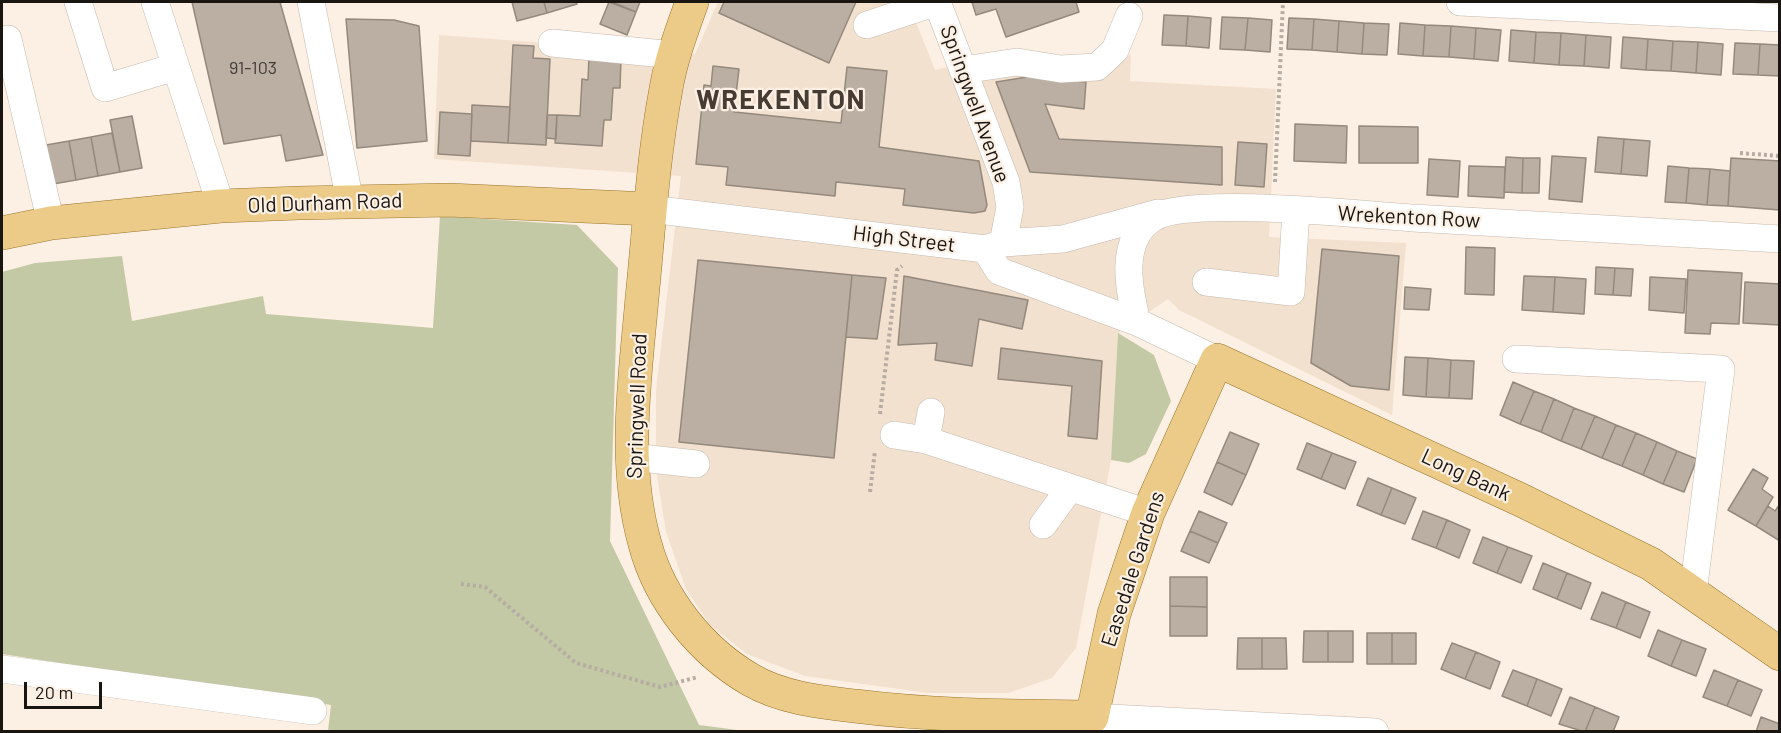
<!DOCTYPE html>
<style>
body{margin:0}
#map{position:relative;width:1781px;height:733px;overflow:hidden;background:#fcefe3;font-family:Barlow,sans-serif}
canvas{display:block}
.frame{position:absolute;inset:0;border:3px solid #191511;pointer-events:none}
.scale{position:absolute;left:24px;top:682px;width:78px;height:27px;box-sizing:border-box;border:3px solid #191511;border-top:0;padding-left:8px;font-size:18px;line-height:21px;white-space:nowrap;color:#191511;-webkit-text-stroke:4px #fcefe3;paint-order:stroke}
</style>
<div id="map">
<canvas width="1781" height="733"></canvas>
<div class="frame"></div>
<div class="scale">20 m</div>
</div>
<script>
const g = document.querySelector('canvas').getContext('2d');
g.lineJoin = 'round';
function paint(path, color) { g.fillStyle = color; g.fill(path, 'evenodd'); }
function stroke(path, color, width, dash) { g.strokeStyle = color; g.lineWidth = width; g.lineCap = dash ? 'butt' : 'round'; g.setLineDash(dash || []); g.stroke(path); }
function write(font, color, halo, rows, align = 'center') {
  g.font = font + ' Barlow,sans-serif'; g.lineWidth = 4.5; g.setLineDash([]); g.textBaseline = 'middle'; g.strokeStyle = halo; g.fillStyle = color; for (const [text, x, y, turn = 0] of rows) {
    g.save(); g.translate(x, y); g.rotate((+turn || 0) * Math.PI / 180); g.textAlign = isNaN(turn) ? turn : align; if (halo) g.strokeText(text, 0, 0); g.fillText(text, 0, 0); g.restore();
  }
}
const built = new Path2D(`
 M718,2H908L935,70L982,59L1008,49L1053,62L1131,55L1130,81L1276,89L1269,237L1406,243L1392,415L1179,310L1168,299L1118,333L1111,460L1076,648L1052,678L1008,693H928L805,676L747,654L710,625L686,589L666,532L656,470V390L681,176L434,159L439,35L695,54Z`);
const green = new Path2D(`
 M440,216L577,225L618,268L610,541L699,725L745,731H328L331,705L2,654V272L35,263L122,256L132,321L263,296L266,314L433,328Z
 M1118,333L1154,355L1171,401L1146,454L1129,463L1111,460Z`);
const building = new Path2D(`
 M192,2H280L323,155L286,161L281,135L224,144Z
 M512,2H544L547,13L517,21Z
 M544,2H576L577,4L547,13Z
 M609,2L636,12L627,35L600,24Z
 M612,2H640L636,12Z
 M724,2H856L829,63L719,13Z
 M972,2H1076L1079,12L1006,37L996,9L976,15Z
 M1164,15L1188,16L1186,46L1162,45Z
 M1188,16L1211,18L1209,48L1186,46Z
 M1222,17L1248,18L1245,50L1220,49Z
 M1248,18L1272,20L1270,52L1245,50Z
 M1289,18L1314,19L1312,50L1287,49Z
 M346,19L394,20L419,26L427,141L357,148Z
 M1314,19L1339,21L1337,52L1312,50Z
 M1339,21L1364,23L1362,54L1337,52Z
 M1364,23L1389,24L1387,55L1362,54Z
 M1400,23L1425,25L1423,56L1398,54Z
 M1425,25L1451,26L1449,57L1423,56Z
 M1451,26L1476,28L1474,59L1449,57Z
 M1476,28L1501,30L1498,61L1474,59Z
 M1511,30L1536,32L1534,63L1509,61Z
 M1536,32L1561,33L1559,65L1534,63Z
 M1561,33L1586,35L1584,66L1559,65Z
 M1586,35L1611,37L1609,68L1584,66Z
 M1623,37L1648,39L1646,70L1621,68Z
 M1648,39L1673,41L1671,71L1646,70Z
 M1673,41L1698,42L1696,73L1671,71Z
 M1698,42L1723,44L1721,75L1696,73Z
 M1735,43L1760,44L1758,75L1733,74Z
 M1760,44L1780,45V76L1758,75Z
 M513,45L534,46L533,58L550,59L546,145L508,143Z
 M589,57L621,59L620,88H613L611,120H604L602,146L555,143L557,115L580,116L582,79L588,80Z
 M713,66L739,69L734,112L841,123L847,67L887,71L879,147L979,161L987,205L985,211L974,213L903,205L905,189L836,182L835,196L726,185L728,167L696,164L704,85L711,86Z
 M1027,77L1086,82L1084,109L1045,104L1059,139L1222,147V185L1030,172L996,82Z
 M472,105L510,107L508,143L471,141Z
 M440,112L472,114L470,156L438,154Z
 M547,115H557L556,139L546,138Z
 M132,116L142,168L120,172L110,120Z
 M1295,124L1347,126L1346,163L1294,161Z
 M1359,126L1418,127V163H1359Z
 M112,133L120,172L98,176L91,137Z
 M91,137L98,176L76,180L69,141Z
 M1598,137L1624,139L1621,174L1595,172Z
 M1624,139L1650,141L1647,176L1621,174Z
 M69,141L76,180L53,184L46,145Z
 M1238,142L1267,144L1264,187L1235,185Z
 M1552,156L1586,158L1582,202L1549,199Z
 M1506,157L1523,158L1522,193L1504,192Z
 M1523,158H1540L1539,193H1522Z
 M1731,158L1780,161V210L1728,206Z
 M1429,159L1460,161L1458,197L1427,195Z
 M1469,166L1505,167L1504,198L1468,196Z
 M1668,166L1689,168L1686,203L1665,202Z
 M1689,168L1710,169L1707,205L1686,203Z
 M1710,169L1730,171L1728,206L1707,205Z
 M1466,247L1495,248L1494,295L1465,294Z
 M1322,249L1399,256L1389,390L1351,386L1311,363Z
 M698,260L852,275L834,458L679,442Z
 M1596,267L1615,268L1613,295L1595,294Z
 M1615,268L1633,269L1631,296L1613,295Z
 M1688,270L1742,273L1739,324L1711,323L1710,334L1685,333Z
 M852,275L886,278L877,339L846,337Z
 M904,276L1028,300L1022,329L979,319L972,366L935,360L937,343L898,345Z
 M1524,276L1555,277L1553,312L1522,310Z
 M1555,277L1586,279L1584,314L1553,312Z
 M1650,277L1686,279L1684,313L1649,310Z
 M1745,282L1780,284V325L1743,323Z
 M1405,287L1431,289L1429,310L1404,309Z
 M1001,348L1102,361L1097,439L1068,436L1072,386L998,379Z
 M1405,357L1428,358L1426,397L1403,395Z
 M1428,358L1451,360L1449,398L1426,397Z
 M1451,360L1474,361L1472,399L1449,398Z
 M1513,382L1534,391L1520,424L1500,415Z
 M1534,391L1554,399L1541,432L1520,424Z
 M1554,399L1574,408L1561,441L1541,432Z
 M1574,408L1595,416L1581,449L1561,441Z
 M1595,416L1616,425L1602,458L1581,449Z
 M1616,425L1636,433L1622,466L1602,458Z
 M1230,432L1259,444L1246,475L1217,462Z
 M1636,433L1657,442L1643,475L1622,466Z
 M1657,442L1677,451L1663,484L1643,475Z
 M1307,443L1332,453L1321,479L1297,469Z
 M1677,451L1697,459L1684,492L1663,484Z
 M1332,453L1356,462L1345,489L1321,479Z
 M1217,462L1246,475L1232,505L1204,492Z
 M1753,469L1768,478L1762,489L1773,497L1756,526L1728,510Z
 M1368,478L1392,488L1381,515L1357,505Z
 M1392,488L1416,498L1405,524L1381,515Z
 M1780,504V541L1756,526L1768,506L1775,511Z
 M1199,511L1227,523L1218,543L1190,531Z
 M1423,511L1447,520L1436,548L1412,539Z
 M1447,520L1470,530L1459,558L1436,548Z
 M1190,531L1218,543L1209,563L1181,551Z
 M1483,537L1508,547L1497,573L1473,563Z
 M1508,547L1532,556L1521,583L1497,573Z
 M1543,563L1567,573L1557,599L1533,589Z
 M1567,573L1591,583L1581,609L1557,599Z
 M1170,577H1207V607L1170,606Z
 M1602,592L1626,602L1616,628L1591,619Z
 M1626,602L1650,612L1640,638L1616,628Z
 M1170,606L1207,607V636H1170Z
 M1658,630L1682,640L1671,666L1648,656Z
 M1304,631H1328V662H1303Z
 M1328,631H1353V662H1328Z
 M1367,633H1392V664H1367Z
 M1392,633H1416V664H1392Z
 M1238,638H1262V669H1237Z
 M1262,638H1286L1287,669H1262Z
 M1682,640L1706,649L1696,676L1671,666Z
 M1452,643L1476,652L1465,679L1441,669Z
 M1476,652L1500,662L1490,689L1465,679Z
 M1513,670L1537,679L1527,706L1502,696Z
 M1714,670L1738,680L1727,706L1703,697Z
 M1537,679L1562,689L1551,716L1527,706Z
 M1738,680L1762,690L1751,716L1727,706Z
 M1570,697L1595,707L1585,732L1559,724Z
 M1595,707L1619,717L1613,732H1585Z
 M1761,717L1780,724V732H1756Z`);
const path = new Path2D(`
 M1740,153L1780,156
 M1275,182L1283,2
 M880,414L897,270L902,266
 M870,492L875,451
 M461,584L485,587L576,663L660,687L698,677`);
const minor = new Path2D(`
 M78,2L105,88L175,67
 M155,2L221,206
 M311,2L350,202
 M937,2L1006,182L1010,207L1003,243
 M1460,2L1780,18
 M867,25L937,2
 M8,39L51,223
 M552,43L674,55
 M963,70L1017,62L1061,69L1097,67L1115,50L1129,16
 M650,209L985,249L1003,243L1063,239L1158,213
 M985,249L999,271L1137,322L1217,360
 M1206,282L1291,292L1296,211
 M1137,322C1129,290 1118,240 1153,218C1186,196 1365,215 1413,218C1535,225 1657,232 1780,239
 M1516,359L1721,369L1693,593
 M894,435L926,440L1148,513
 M926,440L931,412
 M631,457L696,464
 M1043,525L1070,488
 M2,669L313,711
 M1094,732L1092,717L1375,732`);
const major = new Path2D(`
 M692,2C682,30 671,59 666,89C653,158 649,228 642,298C635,379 622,463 645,544C660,600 701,651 751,680C782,698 821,702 855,706C934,716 1013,716 1092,717L1114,614L1148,513L1217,360L1521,500L1651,564L1780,654
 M2,233L51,223L221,206L299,203L449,200L650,209`);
const numberNames = [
 ["91-103",253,68]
];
const streetNames = [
 ["Springwell Avenue",975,104,70],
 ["Old Durham Road",325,203,-2],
 ["Wrekenton Row",1409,217,3],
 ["High Street",904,239,7],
 ["Springwell Road",637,406,-88],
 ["Long Bank",1466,475,25],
 ["Easedale Gardens",1133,569,-72]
];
const districtNames = [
 ["WREKENTON",781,100]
];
paint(built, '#f3e1cf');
paint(green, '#c3c9a4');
paint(building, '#bbafa3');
stroke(building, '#94897d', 1.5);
stroke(minor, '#c5b9ad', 28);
stroke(major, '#9a752c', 34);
stroke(path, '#b6aca3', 4, [3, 3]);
stroke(minor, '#fff', 27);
stroke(major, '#eccb89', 33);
write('18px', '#423c36', null, numberNames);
write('21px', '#191511', '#fcefe3', streetNames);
g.letterSpacing = '1.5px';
write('bold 27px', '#463c32', '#fcefe3', districtNames);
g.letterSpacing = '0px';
</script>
